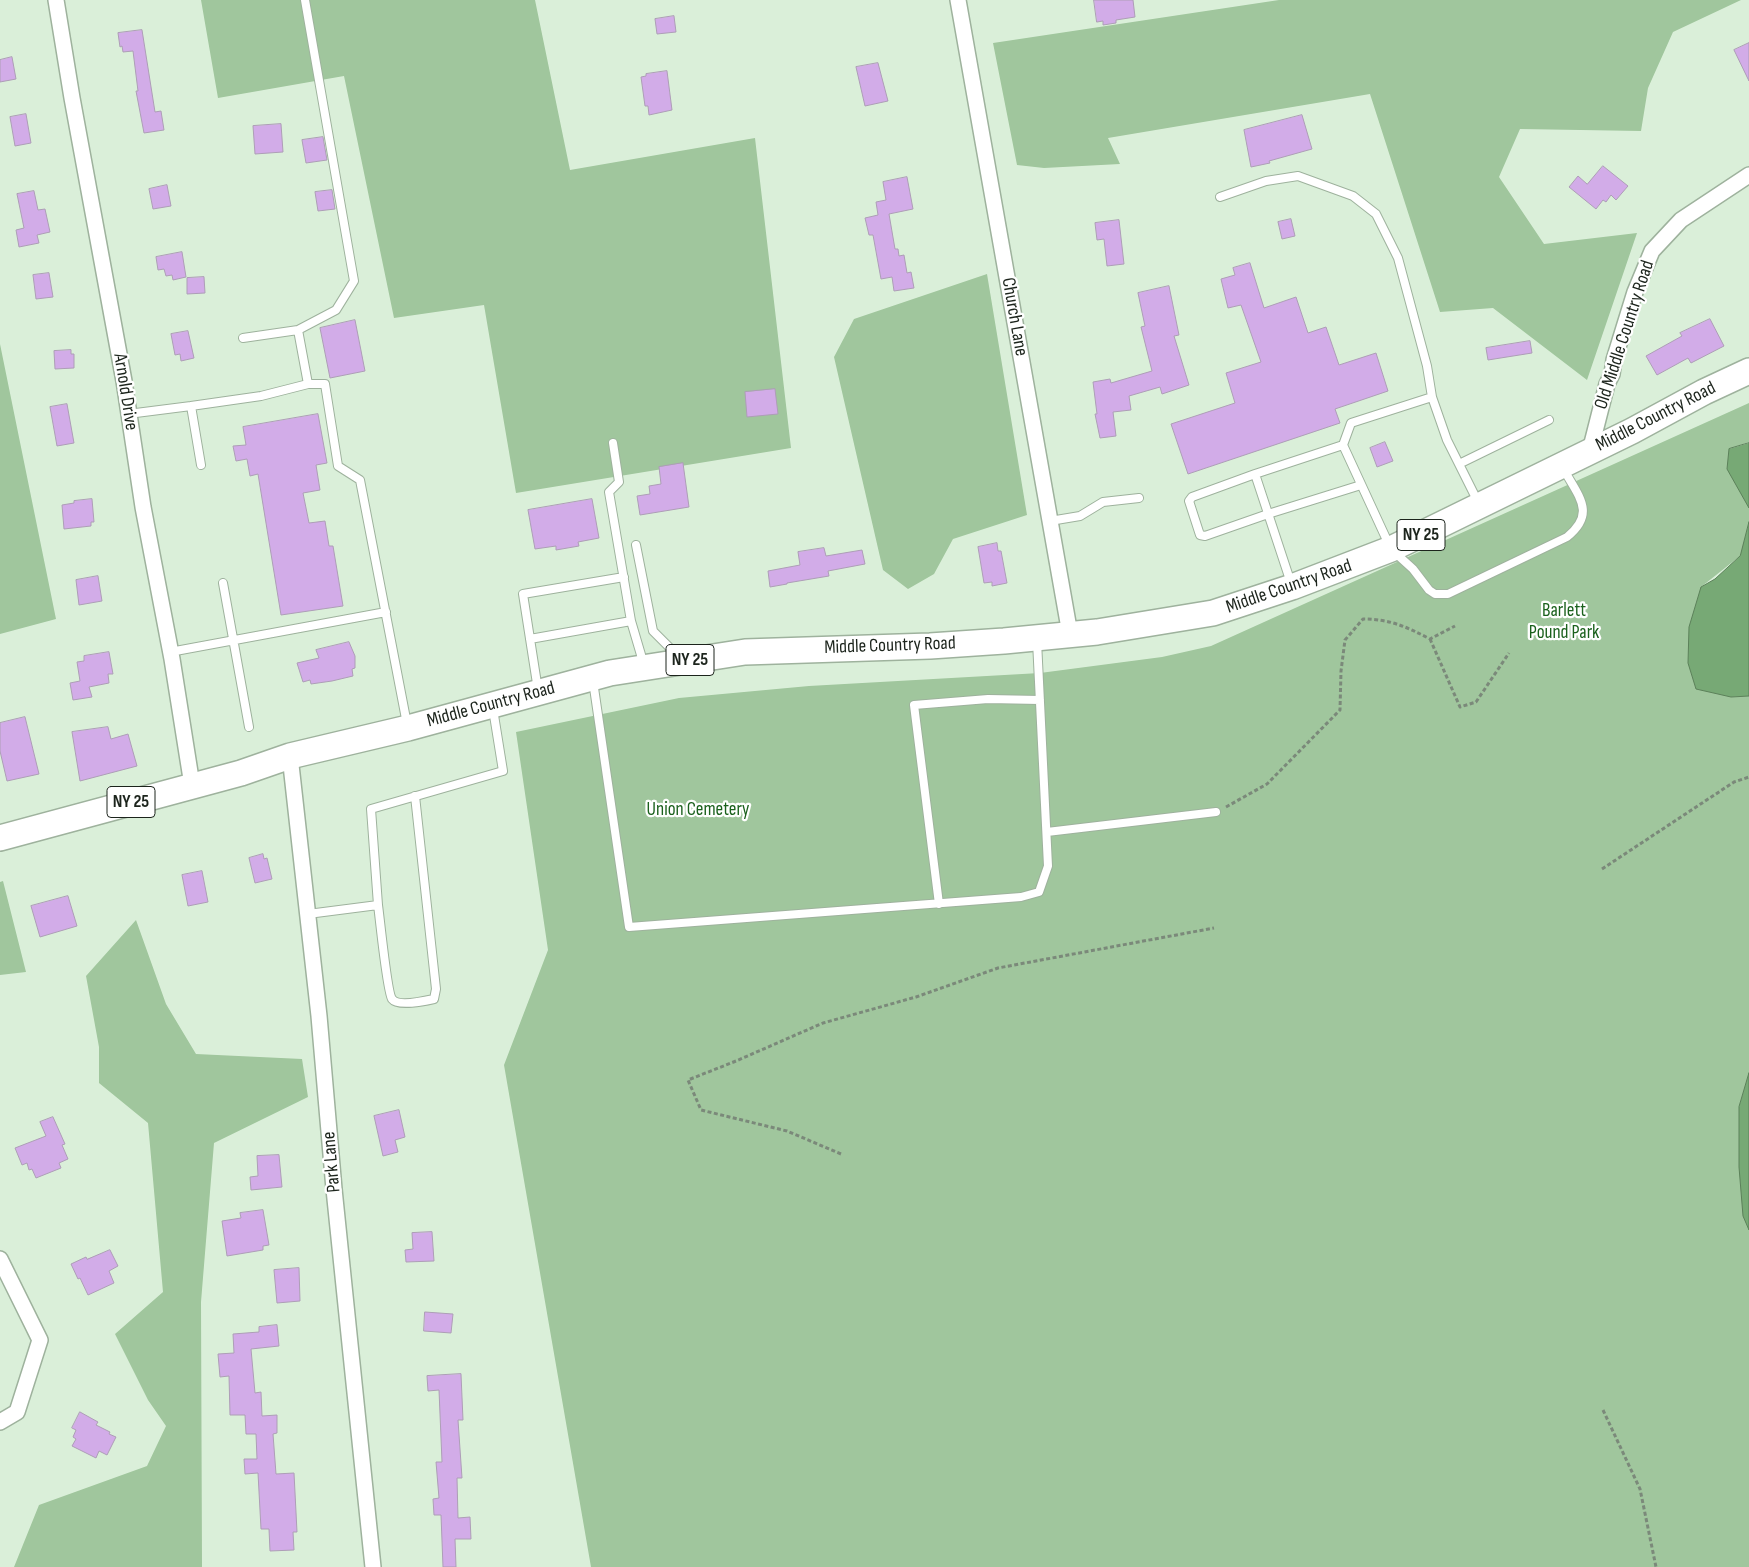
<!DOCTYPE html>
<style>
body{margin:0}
canvas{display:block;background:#daefd9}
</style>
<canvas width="1749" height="1567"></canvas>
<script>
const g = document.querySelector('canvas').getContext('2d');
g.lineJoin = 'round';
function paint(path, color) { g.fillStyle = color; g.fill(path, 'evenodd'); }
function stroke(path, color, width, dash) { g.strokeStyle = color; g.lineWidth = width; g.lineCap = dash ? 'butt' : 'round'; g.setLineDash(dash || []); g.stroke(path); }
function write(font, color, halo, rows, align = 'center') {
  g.font = font + ' "Sofia Sans Condensed",sans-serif'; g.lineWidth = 4.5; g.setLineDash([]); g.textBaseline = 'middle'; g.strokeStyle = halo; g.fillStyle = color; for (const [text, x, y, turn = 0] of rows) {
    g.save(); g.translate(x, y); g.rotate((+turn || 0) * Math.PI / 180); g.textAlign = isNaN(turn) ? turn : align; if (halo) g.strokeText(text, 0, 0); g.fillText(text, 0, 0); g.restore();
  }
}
const green = new Path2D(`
 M201,0H535L570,170L755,138L791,448L516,493L484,305L394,318L344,76L218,98Z
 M1279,0H1741L1673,32L1648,88L1641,131L1520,129L1499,177L1544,244L1637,233L1587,380L1493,308L1440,312L1370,94L1108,138L1120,164L1044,168L1017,165L993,43Z
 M987,274L1027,515L953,539L934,574L908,589L883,570L834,357L854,319Z
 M0,344L56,619L0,634Z
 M1749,403V442L1729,449L1749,506V522L1740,556L1701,587L1731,697L1749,696V1567H591L504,1065L548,950L516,732L679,698L809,686L1040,673L1162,657L1211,646Z
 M3,881L26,972L0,975V882Z
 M136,920L166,1004L196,1054L302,1059L308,1097L214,1143L201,1302L202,1567H14L39,1505L147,1466L166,1426L148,1400L115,1334L163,1292L148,1123L99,1083V1047L86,976Z`);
const water = new Path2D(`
 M1749,443V508L1727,469L1729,449Z
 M1749,522V696L1731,697L1696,689L1688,663L1689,627L1701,587L1715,579L1740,556Z
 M1749,1073V1230L1743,1216L1739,1167V1107Z`);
const building = new Path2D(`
 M1094,0H1133L1135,17L1116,20V23L1103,25V21L1097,22Z
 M674,16L676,32L657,34L655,19Z
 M142,30L155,112L161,111L164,130L144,133L136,91H138L133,51L123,52L122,46L120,47L118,33Z
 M1749,43V81L1734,50Z
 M12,57L16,79L0,82V60Z
 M878,63L888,101L865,106L856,67Z
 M667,71L672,110L649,115L648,106H645L641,77L646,76V74Z
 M26,114L31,143L15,146L10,117Z
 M1302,115L1312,149L1269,161L1270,163L1251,167L1244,130Z
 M281,124L283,152L255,154L253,126Z
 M323,137L327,160L306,163L302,140Z
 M1603,166L1628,186L1616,200L1611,195L1606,202L1603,200L1596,209L1569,187L1578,176L1587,184Z
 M907,177L913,209L889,214L895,249H898L899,256L904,255L907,273L911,272L914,288L894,291L892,277L881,279L873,235H869L865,218L878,215L876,202L886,200L883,182Z
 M167,185L171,206L153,209L149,189Z
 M332,190L335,209L318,211L315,192Z
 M34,191L38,210L45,209L50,232L37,235L39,243L19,247L16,230L24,228L17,194Z
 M1291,219L1295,236L1282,239L1278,222Z
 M1119,220L1124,264L1107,266L1104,239L1097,240L1095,223Z
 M182,252L186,277L173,280L172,275L166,276L164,269L158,270L156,257Z
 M1250,263L1264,308L1296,297L1308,333L1326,327L1339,365L1376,353L1388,391L1335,409L1340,423L1188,474L1171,424L1235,403L1226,373L1261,362L1241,305L1228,308L1221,279L1235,275L1233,268Z
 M49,273L53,297L36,299L33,275Z
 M204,277L205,293L187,294V278Z
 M1169,286L1179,335L1174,336L1189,385L1162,394L1160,387L1129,396L1131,410L1113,412L1116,436L1100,438L1095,414H1097L1093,382L1110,379L1111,383L1152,371L1141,327L1145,326L1138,293Z
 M1710,319L1724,346L1691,363L1688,358L1657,375L1646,356L1682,336L1680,333Z
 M355,320L365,371L330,378L320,328Z
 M188,331L194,358L181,361L180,354L175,355L171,334Z
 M1530,341L1532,353L1488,360L1486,348Z
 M71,350V354H74V368L55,369L54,351Z
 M775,389L778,414L747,417L745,392Z
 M67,404L74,443L57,446L50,407Z
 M318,414L327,463L316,465L320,490L303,493L309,523L325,521L329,546H333L343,606L281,615L258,474L250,476L247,459L236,461L233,446L246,445L243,427Z
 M1385,442L1393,461L1377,467L1370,448Z
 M683,463L689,507L640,515L637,496L650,494L649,486L661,484L659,467Z
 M92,499L94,522H91V526L64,529L62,505L74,503V501Z
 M592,499L599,538L578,542L579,546L556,550V546L535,549L528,510Z
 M997,543L998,551H1001L1007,583L992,586V582L984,583L978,547Z
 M824,548L826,556L862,550L865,564L828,571L829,576L787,583V584L770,587L768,571L800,565L798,552Z
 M98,576L102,601L79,605L76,580Z
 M349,642L355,656V668L352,669L353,676L332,681L311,684L310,680L303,682L297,663L319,658L316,650Z
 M109,652L113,674H108L109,683L89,687L92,697L73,700L70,683L80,681L77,662L84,661V656Z
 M25,717L39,774L7,781L0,751V723Z
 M108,727L111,739L128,734L137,766L80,781L72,732Z
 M263,854L264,859L267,858L272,879L255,883L249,858Z
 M202,871L208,902L188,906L182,875Z
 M68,896L77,926L40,937L31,906Z
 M399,1110L405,1137L395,1140L398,1152L383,1156L374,1116Z
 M53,1117L65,1144L62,1145L68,1159L59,1163L61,1168L36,1178L32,1169L29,1170L27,1163L22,1165L15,1148L46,1136L40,1122Z
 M279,1155L282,1187L251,1190L250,1177L258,1176L257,1156Z
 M263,1210L269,1245L263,1246V1250L227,1256L222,1221L241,1218L240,1213Z
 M432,1232L434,1261L406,1262L405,1250L413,1249L412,1233Z
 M110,1250L118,1266L109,1271L114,1283L88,1295L80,1278L78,1279L71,1264L86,1257L87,1259Z
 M299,1268L300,1301L277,1303L274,1270Z
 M425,1312L453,1314L451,1333L424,1331Z
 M277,1325L279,1346L251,1349L255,1393L261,1392L262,1416L277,1415V1433L273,1434L276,1474L294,1473L297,1532H293L294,1550L270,1551L269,1529H261L258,1473L245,1474L244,1459H257L256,1434H246L245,1415H230L229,1376L220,1377L218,1354L234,1353L233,1334L259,1332V1327Z
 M461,1374L463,1420H458L462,1478H457L458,1518L470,1517L471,1539H455L456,1567H443L441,1515H434L433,1499L439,1498L436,1462H442L439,1390L428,1391L427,1376Z
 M80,1412L98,1422L96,1425L110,1432L109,1434L116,1437L107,1455L99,1451L96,1458L72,1446L76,1439L73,1437L76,1430L72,1428Z`);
const path = new Path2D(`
 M1430,639L1460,707L1476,702L1509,653
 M1226,807L1267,784L1340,710L1341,671L1345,640L1363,619C1390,619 1407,627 1430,639L1455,626
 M1602,869L1734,782L1749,777
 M841,1154L787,1131L701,1110L688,1080L736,1061L823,1023L916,997L998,968L1214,928
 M1603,1410L1640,1489L1656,1567`);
const service = new Path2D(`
 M1220,197L1266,181L1298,176L1353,196L1376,214L1398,258L1427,366L1432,397
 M298,330L336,310L354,281L305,0
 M243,338L298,330L308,384
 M191,406L261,396L308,384H325L338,466L360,480L407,724
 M128,414L191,406L201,465
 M613,443L619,482L609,492L631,621L644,665
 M1343,445L1351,423L1432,397L1447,440L1478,502
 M1459,464L1549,420
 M1255,474L1192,497L1189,501L1200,535L1205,536L1268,514L1361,485
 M1050,521L1080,516L1103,502L1139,498
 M636,545L653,631L680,658
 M223,583L249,727
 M1291,583L1255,474L1343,445L1391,549L1413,569L1429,590L1435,594H1448L1567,537C1597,513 1578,496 1563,468
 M530,639L631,621
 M170,652L386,612
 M593,681L629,927L1021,897L1039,892L1048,866L1037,641
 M538,690L523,594L624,577
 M1047,832L1216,812
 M939,904L914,705L988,699L1040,700
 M378,905C380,919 387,992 392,999C398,1007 425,1001 434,999L436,989L415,796
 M308,914L378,905L371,809L503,771L493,709`);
const minor = new Path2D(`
 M56,0L72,98L124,381L143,507L172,659L192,785
 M958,0L1070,634
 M1590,451L1607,384L1612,374L1614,360L1635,292L1652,251L1681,220L1749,175
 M290,756L319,1016L334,1189L373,1567
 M0,1259L40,1340L17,1412L0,1422`);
const primary = new Path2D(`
 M0,838L241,773L290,756L408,728L610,673L745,652L930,646L1004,641L1097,632L1213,613L1292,587L1391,549L1632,431L1704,392L1749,371`);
const shields = [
 [1421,535,48],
 [690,660,48],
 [131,802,48]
];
const shieldNames = [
 ["NY 25",1421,535],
 ["NY 25",690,660],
 ["NY 25",131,802]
];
const streetNames = [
 ["Church Lane",1014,317,80],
 ["Old Middle Country Road",1625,335,-72],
 ["Arnold Drive",125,392,81],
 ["Middle Country Road",1656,417,-27],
 ["Middle Country Road",1289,587,-19],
 ["Middle Country Road",890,646,-2],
 ["Middle Country Road",491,705,-15],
 ["Park Lane",332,1162,-95]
];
const parkNames = [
 ["Barlett",1564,611],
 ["Pound Park",1564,633],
 ["Union Cemetery",698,810]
];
paint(green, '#a0c69d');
paint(water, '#77a975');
stroke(water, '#5c815a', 1);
paint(building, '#d2ace8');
stroke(building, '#ad9eb6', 1);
stroke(service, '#9eb29d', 10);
stroke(minor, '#9eb29d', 18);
stroke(primary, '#9eb29d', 28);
stroke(path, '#7b897a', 3, [4, 2.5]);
stroke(service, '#fff', 8);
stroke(minor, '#fff', 15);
stroke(primary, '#fff', 25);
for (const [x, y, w] of shields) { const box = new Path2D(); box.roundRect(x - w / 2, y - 15.5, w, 31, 4); g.fillStyle = '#fff'; g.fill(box); stroke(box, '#1c241c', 1); }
write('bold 18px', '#1c241c', null, shieldNames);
write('19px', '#1c241c', '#fff', streetNames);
write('19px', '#1b611d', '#fff', parkNames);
</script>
